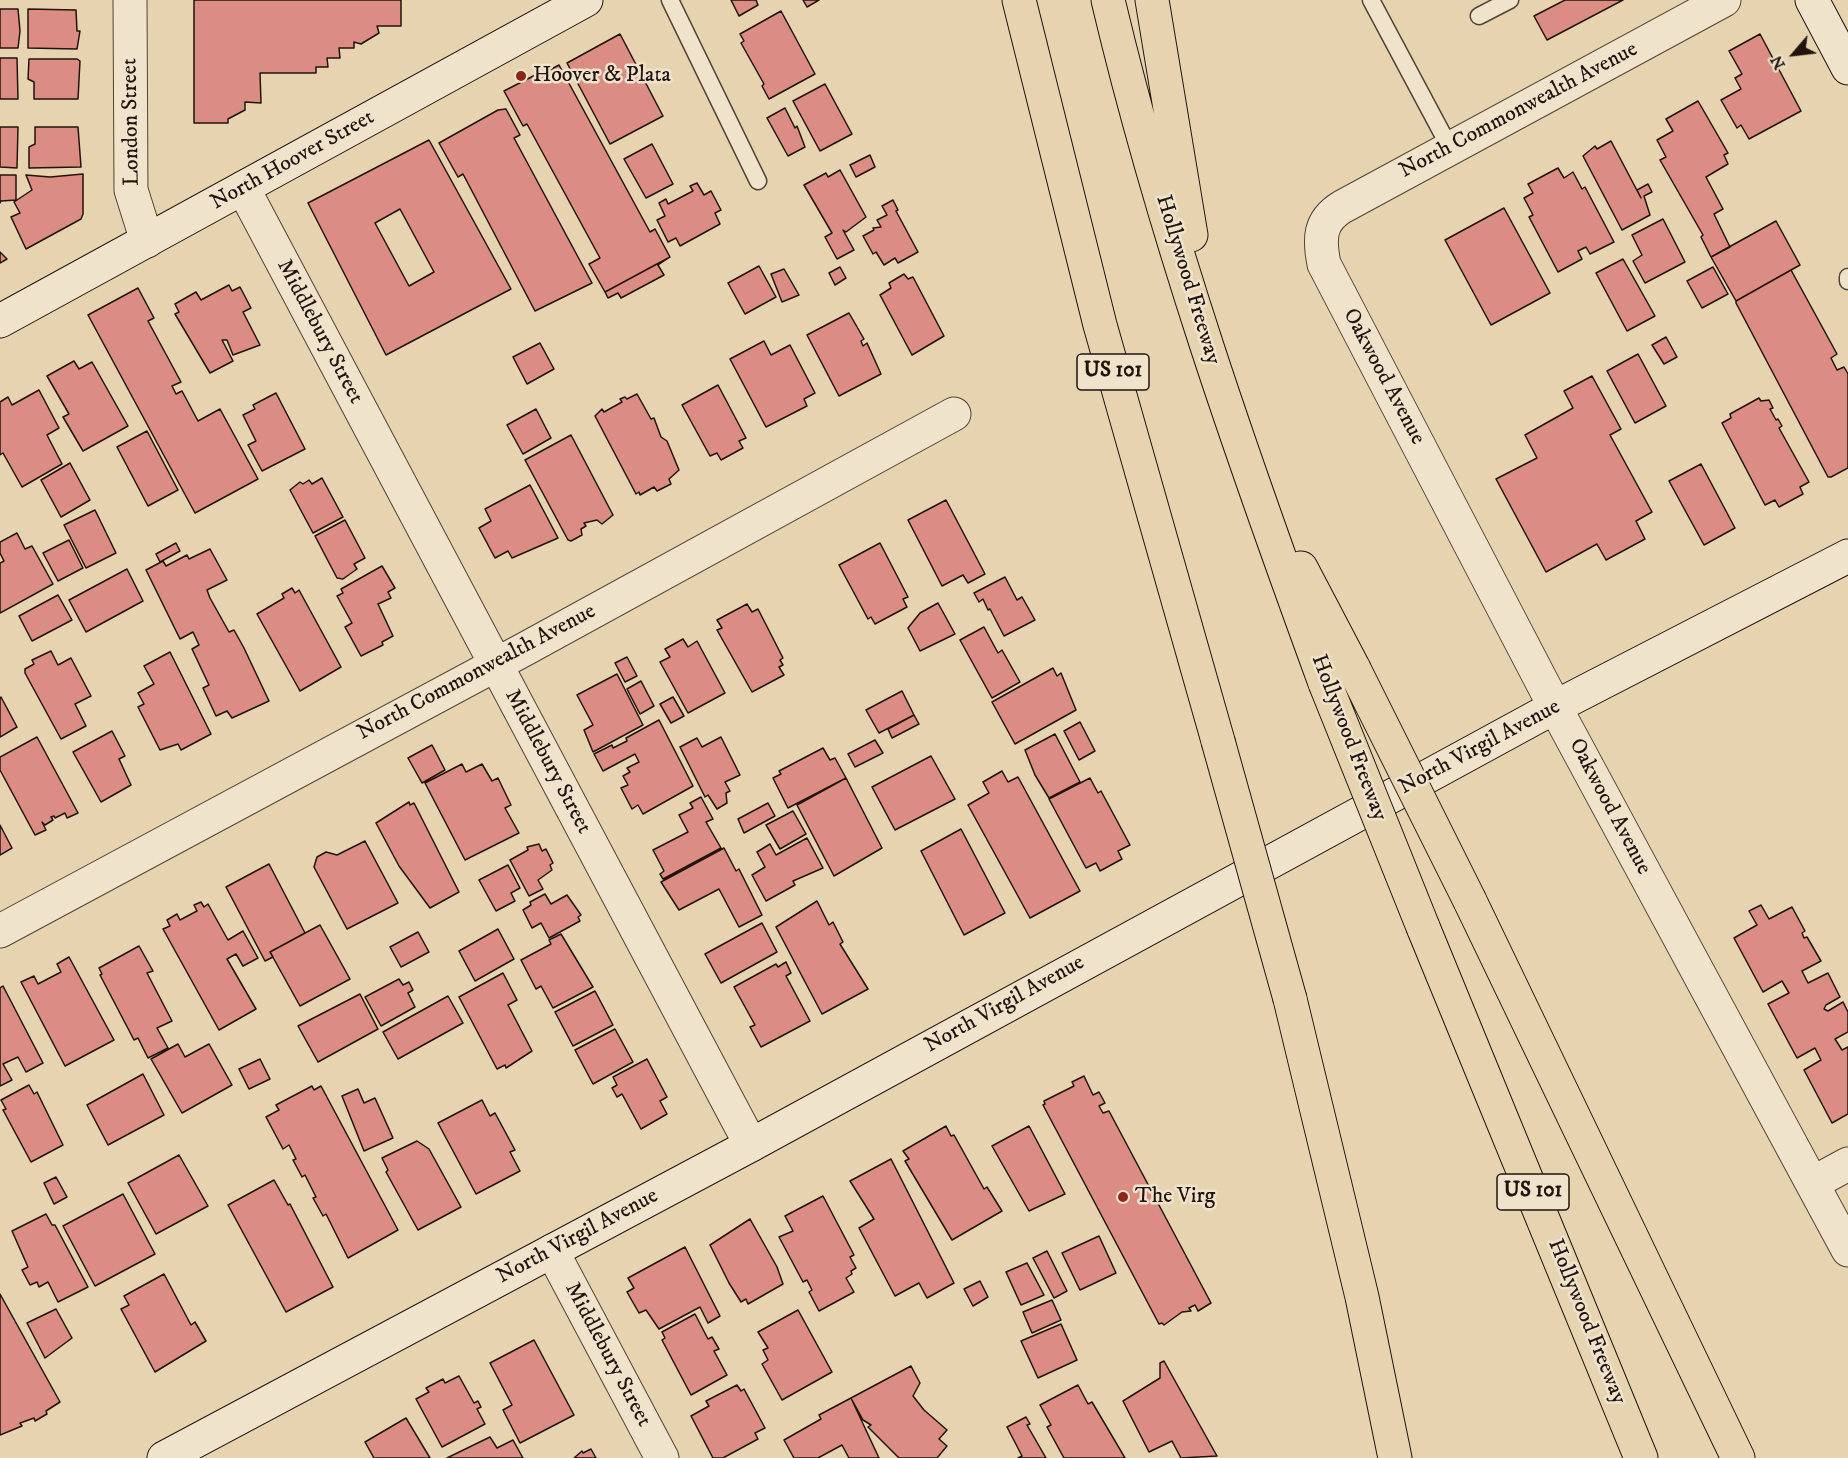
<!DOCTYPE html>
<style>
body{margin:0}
#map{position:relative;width:1848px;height:1458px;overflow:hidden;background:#e6d4b0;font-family:"IM FELL DW Pica",serif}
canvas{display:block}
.north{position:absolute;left:1764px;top:24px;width:60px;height:60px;-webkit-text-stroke:4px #efe3cc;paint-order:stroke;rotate:242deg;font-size:16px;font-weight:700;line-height:24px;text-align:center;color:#22130c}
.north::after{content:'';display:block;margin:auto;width:21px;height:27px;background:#22130c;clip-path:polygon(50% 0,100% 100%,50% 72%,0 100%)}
</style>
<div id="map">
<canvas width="1848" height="1458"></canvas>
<div class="north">N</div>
</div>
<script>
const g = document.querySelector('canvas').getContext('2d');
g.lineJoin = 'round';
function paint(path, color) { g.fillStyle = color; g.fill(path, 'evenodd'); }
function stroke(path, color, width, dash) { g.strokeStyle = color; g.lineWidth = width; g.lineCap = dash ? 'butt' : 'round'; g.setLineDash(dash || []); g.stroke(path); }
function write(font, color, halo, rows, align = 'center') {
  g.font = font + ' "IM FELL DW Pica",serif'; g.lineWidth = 5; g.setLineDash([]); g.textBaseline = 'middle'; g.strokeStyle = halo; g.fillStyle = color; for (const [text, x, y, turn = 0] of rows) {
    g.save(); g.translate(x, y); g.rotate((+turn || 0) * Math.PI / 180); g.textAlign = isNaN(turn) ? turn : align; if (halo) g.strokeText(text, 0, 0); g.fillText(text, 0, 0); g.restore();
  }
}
const building = new Path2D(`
 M194,0H401V26H377L379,33L361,44L354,42V48H339L340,58H327L328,67H316V73H260L261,103L245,102V110L228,119V123H194Z
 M731,0H756L758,5L739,16Z
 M803,0H819L807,7Z
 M1565,0H1623L1547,40L1534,16Z
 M0,9H18L20,31L18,48H0Z
 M28,9L76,10L77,31H80L77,49L28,48Z
 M781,11L815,74L769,99L762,86L764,84L741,43L744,41L740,34Z
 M620,34L663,116L610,144L567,63Z
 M1760,34L1801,111L1749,139L1741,125L1737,128L1721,100L1741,89L1735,78L1742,74L1729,51Z
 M0,58H17L18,99H0Z
 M29,59H77L80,61L78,99H34V82L28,79Z
 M559,65L650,232L655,229L670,257L605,292L589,264L600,258L527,124L523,126L504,91L541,72L542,74Z
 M825,84L852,134L820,151L793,101Z
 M1698,101L1728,153L1724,155L1728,164L1706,177L1723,209L1714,214L1730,247L1711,257L1701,237L1703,235L1660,160L1666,157L1657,140L1673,131L1666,119Z
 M785,108L795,128L797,126L805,147L788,156L767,118Z
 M506,109L520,135L514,138L592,283L535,311L463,174L458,177L439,143L498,110Z
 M0,127H18L17,168L0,167Z
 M35,127H78L81,167L29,168V147L35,144Z
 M429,140L511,289L386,355L308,203ZM400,209L434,272L409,286L375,223Z
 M1611,141L1641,198L1637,190L1648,184L1652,192L1644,196L1650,215L1622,230L1583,156L1595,146L1597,149Z
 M652,144L673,184L646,198L624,159Z
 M870,155L875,167L856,177L850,165Z
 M1558,168L1564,178L1573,172L1582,189L1585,187L1614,242L1590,254L1586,247L1578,251L1582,259L1558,272L1529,217L1533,215L1524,198L1533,193L1528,184Z
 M840,170L866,217L846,232L843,230L854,250L837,259L825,237L832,233L804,185L826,173L828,177Z
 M83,174V214L81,219L26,249L11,217L20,213L14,202L32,190L26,175L50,177Z
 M0,175H16V200L1,201L0,203Z
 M697,183L704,195L711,191L721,210L715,213L720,224L680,246L676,238L668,242L657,220L665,216L659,203L666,199L668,204L693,191L690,186Z
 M893,200L898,210L896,211L918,252L898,263L895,258L884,265L876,252L873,254L863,236L874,230L873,228L881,227L877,220L887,215L882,206Z
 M1504,208L1550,293L1491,325L1445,240Z
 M1663,219L1685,262L1645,283L1633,261L1642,255L1632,235Z
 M1776,221L1800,265L1736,301L1711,257Z
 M0,252L7,259L0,263Z
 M670,257L658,265L664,275L621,298L618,293L608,298L605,292Z
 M1623,259L1655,316L1627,331L1596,273Z
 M759,266L776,297L745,314L728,283Z
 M840,267L846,278L835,285L829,273Z
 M1713,267L1728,294L1702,308L1687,281Z
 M784,269L799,295L782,302L771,274Z
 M1791,270L1837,354L1831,358L1837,370L1844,367L1848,374V468L1831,477H1828L1736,303V301Z
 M904,274L908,279L913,277L944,336L912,355L880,295L891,288L889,283Z
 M229,285L232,291L240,287L251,308L243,312L260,345L233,355L227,340H222L233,361L210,373L175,314L179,312L175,304L196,292L201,300Z
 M138,288L154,318L148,321L181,382L172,386L176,394L182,391L198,421L220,409L258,479L195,513L88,315Z
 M849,313L864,339L861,341L863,346L867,343L881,374L839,396L807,335Z
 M1666,337L1677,357L1664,364L1652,345Z
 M764,341L771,355L790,345L815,393L804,399L807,406L766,427L730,359Z
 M540,343L554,369L527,384L513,357Z
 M1638,354L1666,406L1635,423L1607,371Z
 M74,361L79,369L92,362L128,426L83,451L63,417L69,414L47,376Z
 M1592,376L1621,429L1610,435L1652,512L1636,521L1645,539L1606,560L1597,544L1546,572L1496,479L1537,458L1525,435L1573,408L1564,391Z
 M718,385L746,438L739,441L743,448L721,460L717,453L710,456L682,405Z
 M39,390L59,428L47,435L62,464L22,487L3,453L0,455V402L8,397L12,405Z
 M276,393L305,449L262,471L248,445L256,441L243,415L255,409L253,405Z
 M637,394L651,419L654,418L661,437L667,441L679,470L669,479L671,484L657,491L654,487L640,495L639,492L636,494L595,416L602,409L604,412L622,402L620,399L625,397L627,399Z
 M1759,398L1761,401L1769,400L1773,408L1770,409L1776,420L1778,419L1782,426L1779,428L1809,482L1800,487L1803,494L1779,507L1775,500L1765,505L1722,423L1731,418L1730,414Z
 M536,409L551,438L523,454L507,425Z
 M147,431L178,490L148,506L117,447Z
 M571,435L613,515L602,524L597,520L584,523L586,526L581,529L582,535L571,541L568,540L525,460Z
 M70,463L90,500L61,517L41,480Z
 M1701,464L1735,528L1704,545L1669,481Z
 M322,478L343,517L313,533L290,490L300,482L303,484L309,480L312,484Z
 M530,485L558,538L512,558L508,551L495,558L479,528L491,521L485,509Z
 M946,500L985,574L968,583L963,575L942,586L908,520Z
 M95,510L116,553L86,568L64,525Z
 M345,520L365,558L354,564L357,569L343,579L337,578L315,536Z
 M17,533L25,549L32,546L53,584L0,613V563L4,561L0,553V542Z
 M69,540L83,568L58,581L43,553Z
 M176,543L180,551L160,562L156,554Z
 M880,543L908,597L903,599L907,607L875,624L871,617L868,619L839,565Z
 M210,549L227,580L207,590L210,598L229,632L234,630L244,648L269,701L232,718L227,711L216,716L203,688L209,685L192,649L199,645L193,632L180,639L146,570L163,561L166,566L187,555L189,559Z
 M382,566L395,588L388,592L391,598L378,604L393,636L382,642L383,645L361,656L345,627L352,623L337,596L343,593L341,589Z
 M127,569L143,601L86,632L69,600Z
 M1005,577L1017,600L1022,597L1035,620L1004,636L990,609L988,610L983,599L979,602L974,593Z
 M292,588L295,593L299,590L341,667L300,691L257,614L284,598L282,594Z
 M58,595L72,620L32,641L19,616Z
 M938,603L955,634L920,651L908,628L920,613Z
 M747,604L752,612L758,609L783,658L780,660L783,665L779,667L784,675L752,692L717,630L722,628L717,620Z
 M984,627L998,653L1002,650L1020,682L992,698L960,640Z
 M683,639L688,647L697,641L725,693L688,713L660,662L670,657L665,649Z
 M51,651L58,665L71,658L91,696L75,704L86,726L61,739L25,673V669L34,664L32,660Z
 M170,652L211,734L181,750L178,744L160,750L138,707L144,704L138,693L154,684L144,666Z
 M627,657L637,676L625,682L615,663Z
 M1053,668L1057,676L1061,673L1076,710L1015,744L992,702Z
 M617,674L643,725L593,752L584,730L593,725L577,695Z
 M641,681L654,706L640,714L627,689Z
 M902,691L914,715L879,733L866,710Z
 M1,697L17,727L0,737V698Z
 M673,697L684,716L671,723L660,704Z
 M914,715L919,724L892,738L888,729Z
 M659,720L693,786L643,814L638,805L632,809L621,788L628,785L623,776L630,772L627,768L639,762L635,754L603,771L594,754L612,745L613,748L627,741L626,738Z
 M1080,722L1095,751L1079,760L1064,731Z
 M112,731L125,756L119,759L131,785L101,802L73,752Z
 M1055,734L1080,782L1049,798L1035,775L1025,750Z
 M37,737L78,813L67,818L65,813L55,818L54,816L51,817L53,820L45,825L42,822L46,830L35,835L0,770V757Z
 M721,737L740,775L725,782L730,791L726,793L727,803L717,809L708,795L705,797L680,747L697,738L702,747Z
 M875,740L883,753L855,767L848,754Z
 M432,745L445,770L422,783L408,758Z
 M823,748L830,760L835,758L846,778L788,808L773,778L781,774L779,771Z
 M931,756L955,799L895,830L872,787Z
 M462,764L466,772L482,764L492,781L498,778L511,805L505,808L519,833L465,860L425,783Z
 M1002,771L1008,782L1018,777L1080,891L1030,918L968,805L989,793L983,782Z
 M846,778L882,848L834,876L797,805Z
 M1090,778L1098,793L1101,791L1130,845L1118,851L1122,859L1100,871L1096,863L1086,868L1049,799Z
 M701,797L713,819L706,822L721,848L663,879L660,874L664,871L653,850L688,832L679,815L693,808L690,803Z
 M409,802L410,805L414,803L459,892L430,908L399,866L376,823Z
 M768,803L775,816L744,833L738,819Z
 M793,811L806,834L780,849L766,825Z
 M0,825L12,848L0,855Z
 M961,829L1005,913L964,935L921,851Z
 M807,838L823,868L793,881L795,885L766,901L752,875L765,867L757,852L770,844L776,855Z
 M365,841L398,903L347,929L314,867L317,857L326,852L337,855Z
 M539,844L542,851L546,849L553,863L550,865L552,870L538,880L543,889L529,896L510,860L528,850L527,847Z
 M724,848L736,871L739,869L762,915L739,927L719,889L679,910L661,882Z
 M269,864L305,933L270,952L273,957L265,961L226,887Z
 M508,865L520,888L511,893L515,901L496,911L479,880Z
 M545,894L551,904L567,895L581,915L578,917L580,921L549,938L541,923L532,928L523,910L531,905L530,902Z
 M817,901L829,925L833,922L843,942L840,944L868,989L822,1014L776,927Z
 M201,902L204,907L208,904L228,940L243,931L258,958L243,966L236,954L227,959L256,1009L219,1030L163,929L170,926L167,920L177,914L180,920L197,911L194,905Z
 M1761,905L1769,919L1792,907L1805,931L1802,933L1804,938L1807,937L1821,961L1802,971L1808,983L1828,973L1840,997L1826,1005L1824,1009L1828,1011L1843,1002L1848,1012V1032L1835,1039L1842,1050L1848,1047V1114L1832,1123L1804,1070L1821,1060L1815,1048L1797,1058L1768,1004L1789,993L1782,981L1763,992L1734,938L1757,925L1749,911Z
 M762,923L777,952L721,983L705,954Z
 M320,925L350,979L300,1006L270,952Z
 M498,929L514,959L475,981L459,951Z
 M418,932L429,952L401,967L390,947Z
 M561,934L593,987L553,1008L541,986L536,989L521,960L551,944L549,940Z
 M139,946L153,971L147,973L172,1021L157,1028L168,1048L148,1058L138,1038L134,1040L100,975L102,974L99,968Z
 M69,957L114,1040L65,1066L21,982L34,976L38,984L61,972L57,964Z
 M786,962L791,973L786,976L810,1021L761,1047L750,1027L755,1025L734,987L776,964L778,967Z
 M503,973L517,1000L508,1005L532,1051L506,1068L505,1065L497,1069L459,997Z
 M399,979L403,985L409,982L413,990L408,993L415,1007L381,1026L365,997Z
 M3,986L43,1063L26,1072L18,1057L3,1064L12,1080L0,1086V988Z
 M595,991L613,1025L573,1046L555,1012Z
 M360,994L378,1029L318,1062L298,1026Z
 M448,996L463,1023L398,1059L383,1032Z
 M615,1029L633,1062L593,1084L575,1050Z
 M178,1044L185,1057L209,1044L232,1085L182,1113L151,1059Z
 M260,1059L270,1079L249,1089L239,1069Z
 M647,1059L667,1097L660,1101L667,1114L641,1129L622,1094L617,1097L612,1088L617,1085L613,1077Z
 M143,1074L164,1115L108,1145L87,1105Z
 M1084,1076L1093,1095L1099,1092L1105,1103L1099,1106L1103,1113L1109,1111L1211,1303L1198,1311L1195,1305L1189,1308L1191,1311L1182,1312L1164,1325L1162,1323L1159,1324L1043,1105L1045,1104L1044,1101L1074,1086L1072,1082Z
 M29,1085L34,1094L37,1092L63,1145L31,1162L3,1110L6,1109L1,1100Z
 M312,1086L314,1090L321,1086L398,1230L348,1258L326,1214L323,1216L313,1198L316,1197L305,1175L302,1177L293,1160L296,1159L289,1145L283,1149L266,1117L279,1110L276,1105Z
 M358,1089L364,1103L375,1098L393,1138L364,1151L342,1096Z
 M482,1100L490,1116L495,1113L515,1150L510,1152L520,1171L476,1194L438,1123Z
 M946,1126L951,1136L954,1135L984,1189L987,1187L1002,1211L952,1240L905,1161L909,1159L903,1151Z
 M1029,1126L1065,1194L1029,1211L992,1146Z
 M417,1141L429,1149L461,1207L418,1230L386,1172L388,1170L382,1158Z
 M179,1155L208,1206L156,1234L128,1183Z
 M891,1159L954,1283L927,1298L919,1283L895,1296L859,1228L874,1219L850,1181Z
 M56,1177L67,1197L54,1204L44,1183Z
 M274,1180L288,1205L290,1204L333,1287L286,1312L228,1205Z
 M123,1194L155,1254L95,1286L63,1226Z
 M823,1196L854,1255L850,1257L856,1268L851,1271L852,1274L846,1278L854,1292L819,1311L809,1292L812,1290L807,1280L803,1282L779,1237L793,1231L785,1216Z
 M46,1214L52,1225H55L88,1287L58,1302L48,1282L39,1287L37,1282L30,1285L22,1270L28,1267L12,1231Z
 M750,1219L777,1267L783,1284L748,1304L746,1299L741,1302L729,1283L710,1245Z
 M1099,1236L1116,1273L1080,1290L1062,1253Z
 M685,1247L720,1316L708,1323L700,1307L659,1329L646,1310L639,1313L627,1292L634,1288L628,1278Z
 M1047,1251L1067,1291L1054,1298L1033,1258Z
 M1027,1263L1044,1295L1021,1305L1006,1272Z
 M164,1274L191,1325L195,1322L206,1341L155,1372L121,1309L129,1305L124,1296Z
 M980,1281L988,1297L973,1306L964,1289Z
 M0,1294L60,1402L46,1411L47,1414L35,1421L34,1418L23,1422L20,1423L22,1426L0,1435Z
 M1052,1300L1061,1320L1032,1333L1023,1312Z
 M56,1309L72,1338L45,1358L27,1323Z
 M798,1310L832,1372L782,1400L762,1364L768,1360L763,1350L768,1348L758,1332Z
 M695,1314L708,1339L712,1337L719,1349L714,1351L727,1375L691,1395L662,1340L665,1338L662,1332Z
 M1061,1324L1077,1360L1038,1378L1021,1341Z
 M534,1340L574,1415L520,1443L503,1410L512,1405L490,1363Z
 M1164,1361L1179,1388L1217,1456L1181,1458L1172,1441L1149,1452L1123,1401L1160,1378V1363Z
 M911,1366L920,1383L913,1396L924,1410L947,1430L939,1439L947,1446L937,1458H899L868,1427L871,1425L863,1420L851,1398Z
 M459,1376L474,1403L478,1401L481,1407L477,1409L485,1424L442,1447L416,1399L429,1392L426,1388L443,1379L445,1383Z
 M737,1385L741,1391L744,1389L765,1428L755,1433L758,1439L723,1458H713L691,1416L709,1406L706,1401Z
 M1078,1385L1088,1404L1092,1402L1125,1458H1064L1047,1427L1051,1425L1040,1405Z
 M851,1398L879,1458H849L842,1445L818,1458H794L784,1440L821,1419L819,1415Z
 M1026,1417L1030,1424L1027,1425L1046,1458H1018L1022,1456L1007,1427Z
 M406,1418L430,1458H374L365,1442Z
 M490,1437L497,1448L513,1440L523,1458H447Z
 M591,1449L596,1458H574L582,1451L583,1453Z`);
const lane = new Path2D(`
 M670,0L758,181
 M1371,0L1450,148
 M1479,16L1510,0
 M1848,277V281`);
const street = new Path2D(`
 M130,0L131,190L147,241
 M1724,0L1342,207C1319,221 1319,239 1324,264L1555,707L1848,1250
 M243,188L751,1145
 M0,931L525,649L954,414
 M1813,1183L1848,1164
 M552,1251L662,1458`);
const secondary = new Path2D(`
 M1812,0L1848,68
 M0,321L586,0
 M164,1458L751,1145L1555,707L1848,556`);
const highway = new Path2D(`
 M1019,0L1100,325L1218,741
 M1108,0C1163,232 1243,459 1325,683
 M1152,0L1191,235
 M1301,568L1354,669
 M1470,901L1738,1458
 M1423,927L1641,1458
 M1290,999L1362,1297L1395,1458`);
const highwayBridge = new Path2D(`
 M1354,669L1470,901
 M1325,683L1423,927
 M1218,741L1290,999`);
const markers = [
 [521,76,6,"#8f2418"],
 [1123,1197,6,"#8f2418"]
];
const shields = [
 [1113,372,72],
 [1533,1192,72]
];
const shieldNames = [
 ["US 101",1113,372],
 ["US 101",1533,1192]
];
const poiNames = [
 ["Hoover & Plata",533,76],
 ["The Virg",1135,1197]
];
const streetNames = [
 ["North Commonwealth Avenue",1519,111,-28],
 ["London Street",132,122,-91],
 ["North Hoover Street",293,161,-29],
 ["Hollywood Freeway",1187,280,73],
 ["Middlebury Street",319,332,62],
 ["Oakwood Avenue",1383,377,62],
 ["North Commonwealth Avenue",477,673,-28],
 ["Hollywood Freeway",1348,738,69],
 ["North Virgil Avenue",1480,748,-28],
 ["Middlebury Street",547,762,62],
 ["Oakwood Avenue",1609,807,62],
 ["North Virgil Avenue",1005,1005,-29],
 ["North Virgil Avenue",578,1237,-28],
 ["Hollywood Freeway",1586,1322,68],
 ["Middlebury Street",607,1355,62]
];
paint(building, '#db8c83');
stroke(building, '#22130c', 1.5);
stroke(lane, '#534335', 19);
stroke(street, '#534335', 35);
stroke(secondary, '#22130c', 35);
stroke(highway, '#22130c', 35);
stroke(lane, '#efe3cc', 16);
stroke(street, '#efe3cc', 33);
stroke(secondary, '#efe3cc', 33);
stroke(highway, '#e6d4b0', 33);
stroke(highwayBridge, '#22130c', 35, []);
stroke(highwayBridge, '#e6d4b0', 33);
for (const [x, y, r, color] of markers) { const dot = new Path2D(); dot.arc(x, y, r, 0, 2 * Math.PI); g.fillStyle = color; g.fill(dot); stroke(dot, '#efe3cc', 2); }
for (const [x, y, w] of shields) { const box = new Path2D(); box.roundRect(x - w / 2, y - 18, w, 36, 4.5); g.fillStyle = '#efe3cc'; g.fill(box); stroke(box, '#22130c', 1.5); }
write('bold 21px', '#22130c', null, shieldNames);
write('22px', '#22130c', '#efe3cc', poiNames, 'left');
write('22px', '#22130c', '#efe3cc', streetNames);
</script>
